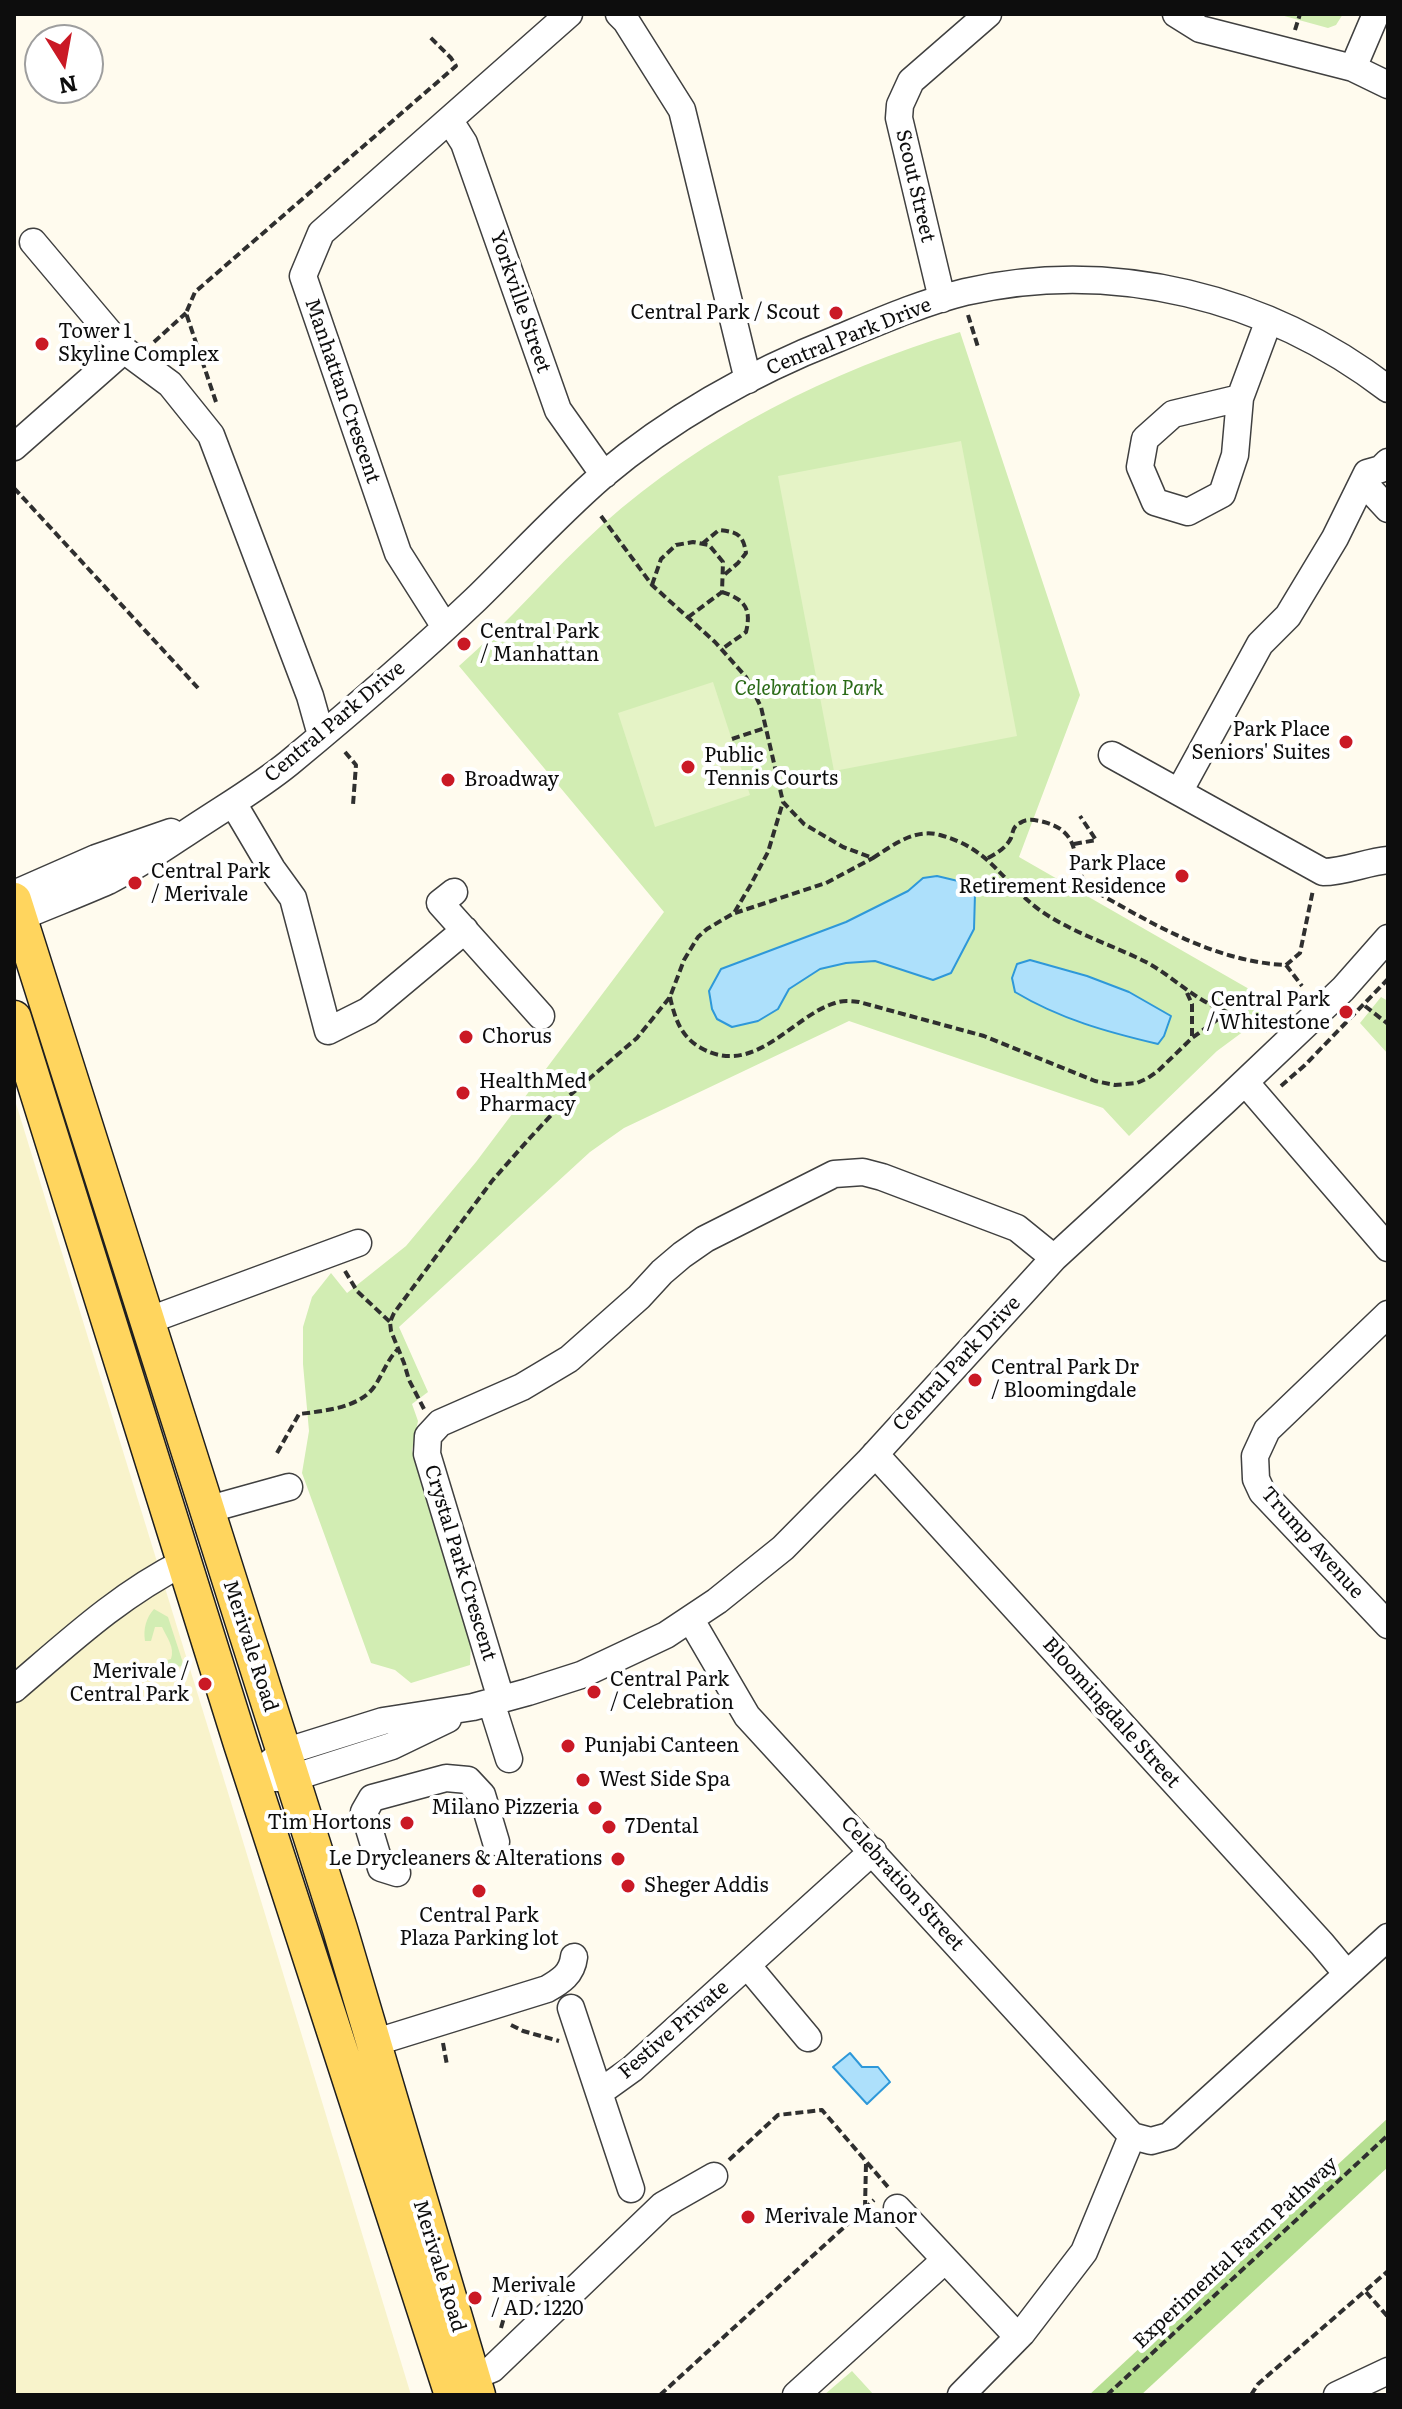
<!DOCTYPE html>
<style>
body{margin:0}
#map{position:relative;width:1402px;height:2409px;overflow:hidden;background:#fffbee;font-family:Literata,serif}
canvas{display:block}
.frame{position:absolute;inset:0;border:16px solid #0d0d0d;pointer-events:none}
.north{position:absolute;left:24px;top:24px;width:80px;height:80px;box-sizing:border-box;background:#fff;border:2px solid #9e9e9e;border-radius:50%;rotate:169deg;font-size:22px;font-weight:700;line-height:32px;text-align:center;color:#0d0d0d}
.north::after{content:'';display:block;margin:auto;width:28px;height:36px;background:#ca1925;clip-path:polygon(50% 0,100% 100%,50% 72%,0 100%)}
</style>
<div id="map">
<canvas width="1402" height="2409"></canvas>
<div class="frame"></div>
<div class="north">N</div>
</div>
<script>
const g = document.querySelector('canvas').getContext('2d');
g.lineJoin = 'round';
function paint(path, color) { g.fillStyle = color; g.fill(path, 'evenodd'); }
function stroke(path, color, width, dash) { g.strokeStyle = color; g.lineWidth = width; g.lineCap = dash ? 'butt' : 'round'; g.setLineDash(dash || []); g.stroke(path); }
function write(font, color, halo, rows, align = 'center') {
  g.font = font + ' Literata,serif'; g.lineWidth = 8; g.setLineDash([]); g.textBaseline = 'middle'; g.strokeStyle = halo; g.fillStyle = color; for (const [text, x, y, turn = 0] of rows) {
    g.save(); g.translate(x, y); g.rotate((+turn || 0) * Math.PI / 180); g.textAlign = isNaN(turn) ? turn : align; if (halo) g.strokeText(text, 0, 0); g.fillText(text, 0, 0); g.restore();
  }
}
const farmland = new Path2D(`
 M14,1097L238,1825L411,2395H14Z`);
const green = new Path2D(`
 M1277,14H1343L1336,25L1328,28Z
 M960,332L1080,695L1019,857L1270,1001L1244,1031L1217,1051L1129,1136L1103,1108L849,1021L624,1128L590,1152L399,1327L428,1392L412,1404L418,1421L412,1450L471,1642L470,1665L411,1683L395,1670L371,1663L302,1473L309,1431L303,1364V1327L312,1297L331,1273L347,1293L406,1246L476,1162L664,912L459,666C509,622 552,570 602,525C704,434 830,371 960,332Z
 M1381,997L1388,1001V1054L1360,1023Z
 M154,1609L168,1617L183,1663L182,1666L177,1667L170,1676L157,1663L171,1659C175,1647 167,1638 162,1627H155L151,1641H145C143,1629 146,1618 154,1609Z
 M852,2371L874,2395H824Z`);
const forest = new Path2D(`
 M1388,2118V2167L1141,2395H1089Z`);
const pitch = new Path2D(`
 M961,441L1017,736L834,771L778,476Z
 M713,682L750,795L655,827L618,713Z`);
const water = new Path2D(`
 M937,876L958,881L975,894L974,929L951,973L933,980L875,961L846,963L820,969L789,989L778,1009L758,1021L732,1027L717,1019L712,1009L709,991L721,969L846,922L908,891L923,878Z
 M1030,960L1087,976L1129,992L1171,1016L1164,1036L1158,1044C1107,1032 1060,1019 1015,992L1012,978L1017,964Z
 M850,2053L862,2067H878L890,2082L867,2104L833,2067Z`);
const path = new Path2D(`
 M1295,30L1300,14
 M968,315L978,347
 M154,342L186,313
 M216,402L186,313L195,292L456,66L451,58L428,35
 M14,488L198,688
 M601,516L652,585L715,642L746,677L761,707L783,802L804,824L843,847L873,858C893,845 915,828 940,835C992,849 1002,883 1041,911C1073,933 1112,945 1146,962C1170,975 1189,994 1213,1006C1231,1016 1253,1016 1268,1031
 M702,544L719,530C737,532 743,534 746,553L738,563L724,575
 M652,585L661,559L676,545L693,542L709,545L723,562L722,592L687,618
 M722,592C744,599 752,608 746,632L722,649
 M732,739L765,728
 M345,752L356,765L353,805
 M1074,844L1096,840L1080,816
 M988,858C997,853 1006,848 1011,838C1013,832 1013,826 1020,823C1027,818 1036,820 1044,822C1088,834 1066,866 1091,889C1151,923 1215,962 1286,965L1300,953L1313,890
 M735,913L826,883L873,858
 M1286,965L1302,986
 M1187,993L1192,1004V1038
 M670,997C675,1019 681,1037 701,1048C755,1078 792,1016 835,1003C843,1000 851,1001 859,1002L984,1036L1095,1081L1115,1085L1137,1083L1148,1078L1158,1071L1192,1038L1225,1014
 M1365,1006L1388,1024
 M1281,1086L1305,1065L1388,979
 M345,1271L357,1291L390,1322
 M424,1409L409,1380L404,1363L391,1331L390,1322L394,1313L492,1181L528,1140L569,1096L637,1038L670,997L684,960L698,937L707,929L734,913L750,886L768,852L783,802
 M277,1453L299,1414C323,1411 359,1408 374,1387C383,1374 387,1360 398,1349
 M511,2025L523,2031L559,2041
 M443,2043L447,2065
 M729,2160L778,2115L822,2110L888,2187L887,2189
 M865,2208L866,2163
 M1366,2292L1388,2317
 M501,2328L512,2290
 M660,2395L874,2200
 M1107,2395L1388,2135
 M1251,2395L1258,2384L1388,2271`);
const minor = new Path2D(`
 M619,14L626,21L682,110L748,380
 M1176,14L1200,29L1353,68L1388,85
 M1353,68L1376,14
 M450,121L464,143L558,410L604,475
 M33,242L124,350L170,384L211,435L310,696L321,735
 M942,299L899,118L900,105L911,81L988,14
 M1240,398L1173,414L1145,439L1140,467L1155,502L1188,512L1222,494L1235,455L1240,398L1269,320
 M14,447L124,350
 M1363,482L1388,509
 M445,627L398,553L303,276L321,233L569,14
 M1112,755L1323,872C1345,872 1366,862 1388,860
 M1179,792L1260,644L1288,616L1335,538L1367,473L1381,469L1388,462
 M233,803L272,869L293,898L328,1031L368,1011L465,930
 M454,892L440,903L541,1016
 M14,894L96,858L171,832
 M14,918H19C49,905 79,894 108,881C142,864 172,842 203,822C232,803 262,785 289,763C353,710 416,656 476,599C518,558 558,514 602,476C671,418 753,372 837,339C878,322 921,303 965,292C1113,258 1268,297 1388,389
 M1245,1082L1388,1248
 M1388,1314L1267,1430L1255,1456L1256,1479L1262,1492L1388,1625
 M147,1321L358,1243
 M875,1454L1322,1944L1347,1974
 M206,1510L289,1487
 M691,1620L747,1716L1132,2136L1151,2141L1169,2136L1388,1937
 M14,1689C68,1643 119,1595 183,1563
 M501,1699L427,1454L428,1436L440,1423L522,1387L569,1359L639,1297L662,1272L682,1255L705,1239L834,1174L863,1172L882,1177L1017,1228L1054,1258
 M491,1702L509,1759
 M252,1777L284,1752L383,1721L473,1707L528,1692L581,1675L666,1635L717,1601L783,1548L868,1462L1054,1258L1225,1101L1343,989L1388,938
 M275,1778H292L392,1746L448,1719
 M397,1873L381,1868L364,1812L372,1798L446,1778L468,1780L482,1795L496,1842
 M747,1965L808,2038
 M571,2008L631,2189
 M373,2043L547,1989C561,1981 572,1974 574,1957
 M600,2092L632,2069L873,1851
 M897,2208L1018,2337
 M457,2383L492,2369L663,2205L714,2176
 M796,2395L945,2260
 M961,2395L1022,2333L1084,2252L1132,2136
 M1337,2395L1388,2371`);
const major = new Path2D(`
 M14,900L340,1929L478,2395
 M14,1018L241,1744L452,2395`);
const markers = [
 [836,313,8,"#ca1925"],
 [42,344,8,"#ca1925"],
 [464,644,8,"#ca1925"],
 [1346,742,8,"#ca1925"],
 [688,767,8,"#ca1925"],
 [448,780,8,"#ca1925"],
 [1182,876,8,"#ca1925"],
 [135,883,8,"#ca1925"],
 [1346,1012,8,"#ca1925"],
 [466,1037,8,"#ca1925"],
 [463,1093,8,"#ca1925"],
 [975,1380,8,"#ca1925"],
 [205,1684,8,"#ca1925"],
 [594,1692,8,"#ca1925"],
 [568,1746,8,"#ca1925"],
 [583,1780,8,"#ca1925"],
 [595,1808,8,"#ca1925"],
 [407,1823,8,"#ca1925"],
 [609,1827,8,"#ca1925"],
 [618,1859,8,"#ca1925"],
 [628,1886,8,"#ca1925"],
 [479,1891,8,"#ca1925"],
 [748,2217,8,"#ca1925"],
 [475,2298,8,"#ca1925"]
];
const streetNames = [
 ["Scout Street",915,186,77],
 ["Yorkville Street",520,302,71],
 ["Central Park Drive",849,337,-22],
 ["Manhattan Crescent",342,391,71],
 ["Central Park Drive",335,722,-40],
 ["Central Park Drive",957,1364,-47],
 ["Trump Avenue",1312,1543,48],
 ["Crystal Park Crescent",460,1563,73],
 ["Merivale Road",250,1646,72],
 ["Bloomingdale Street",1111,1713,48],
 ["Celebration Street",902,1884,48],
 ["Festive Private",674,2030,-41],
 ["Experimental Farm Pathway",1236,2253,-43],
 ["Merivale Road",439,2266,73]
];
const poiNames = [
 ["Central Park / Scout",820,313,"right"],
 ["Tower 1",58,332],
 ["Skyline Complex",58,355],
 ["Central Park",480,632],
 ["/ Manhattan",480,655],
 ["Park Place",1330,730,"right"],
 ["Seniors' Suites",1330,753,"right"],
 ["Public",704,756],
 ["Tennis Courts",704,779],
 ["Broadway",464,780],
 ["Park Place",1166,864,"right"],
 ["Retirement Residence",1166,887,"right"],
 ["Central Park",151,872],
 ["/ Merivale",151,895],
 ["Central Park",1330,1000,"right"],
 ["/ Whitestone",1330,1023,"right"],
 ["Chorus",482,1037],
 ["HealthMed",479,1082],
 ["Pharmacy",479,1105],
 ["Central Park Dr",991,1368],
 ["/ Bloomingdale",991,1391],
 ["Merivale /",189,1672,"right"],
 ["Central Park",189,1695,"right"],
 ["Central Park",610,1680],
 ["/ Celebration",610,1703],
 ["Punjabi Canteen",584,1746],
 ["West Side Spa",599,1780],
 ["Milano Pizzeria",579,1808,"right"],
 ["Tim Hortons",391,1823,"right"],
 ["7Dental",625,1827],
 ["Le Drycleaners & Alterations",602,1859,"right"],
 ["Sheger Addis",644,1886],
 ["Central Park",479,1916,"center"],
 ["Plaza Parking lot",479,1939,"center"],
 ["Merivale Manor",764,2217],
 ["Merivale",491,2286],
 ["/ AD. 1220",491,2309]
];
const parkNames = [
 ["Celebration Park",809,689]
];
paint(farmland, '#f8f3cb');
paint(green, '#d2edb3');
paint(forest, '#b6df91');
paint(pitch, '#e5f3c6');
paint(water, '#ade0fb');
stroke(water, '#2e98d9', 2);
stroke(minor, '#404040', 29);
stroke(major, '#1e1e1e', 37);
stroke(path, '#2f2f2f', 4, [8, 4]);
stroke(minor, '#fff', 26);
stroke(major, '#ffd55e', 34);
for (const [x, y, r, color] of markers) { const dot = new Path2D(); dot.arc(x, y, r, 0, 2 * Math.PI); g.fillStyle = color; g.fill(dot); stroke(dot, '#fff', 3); }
write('20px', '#0d0d0d', '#fff', streetNames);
write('20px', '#0d0d0d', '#fff', poiNames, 'left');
write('italic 20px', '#2b6b18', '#fff', parkNames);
</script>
